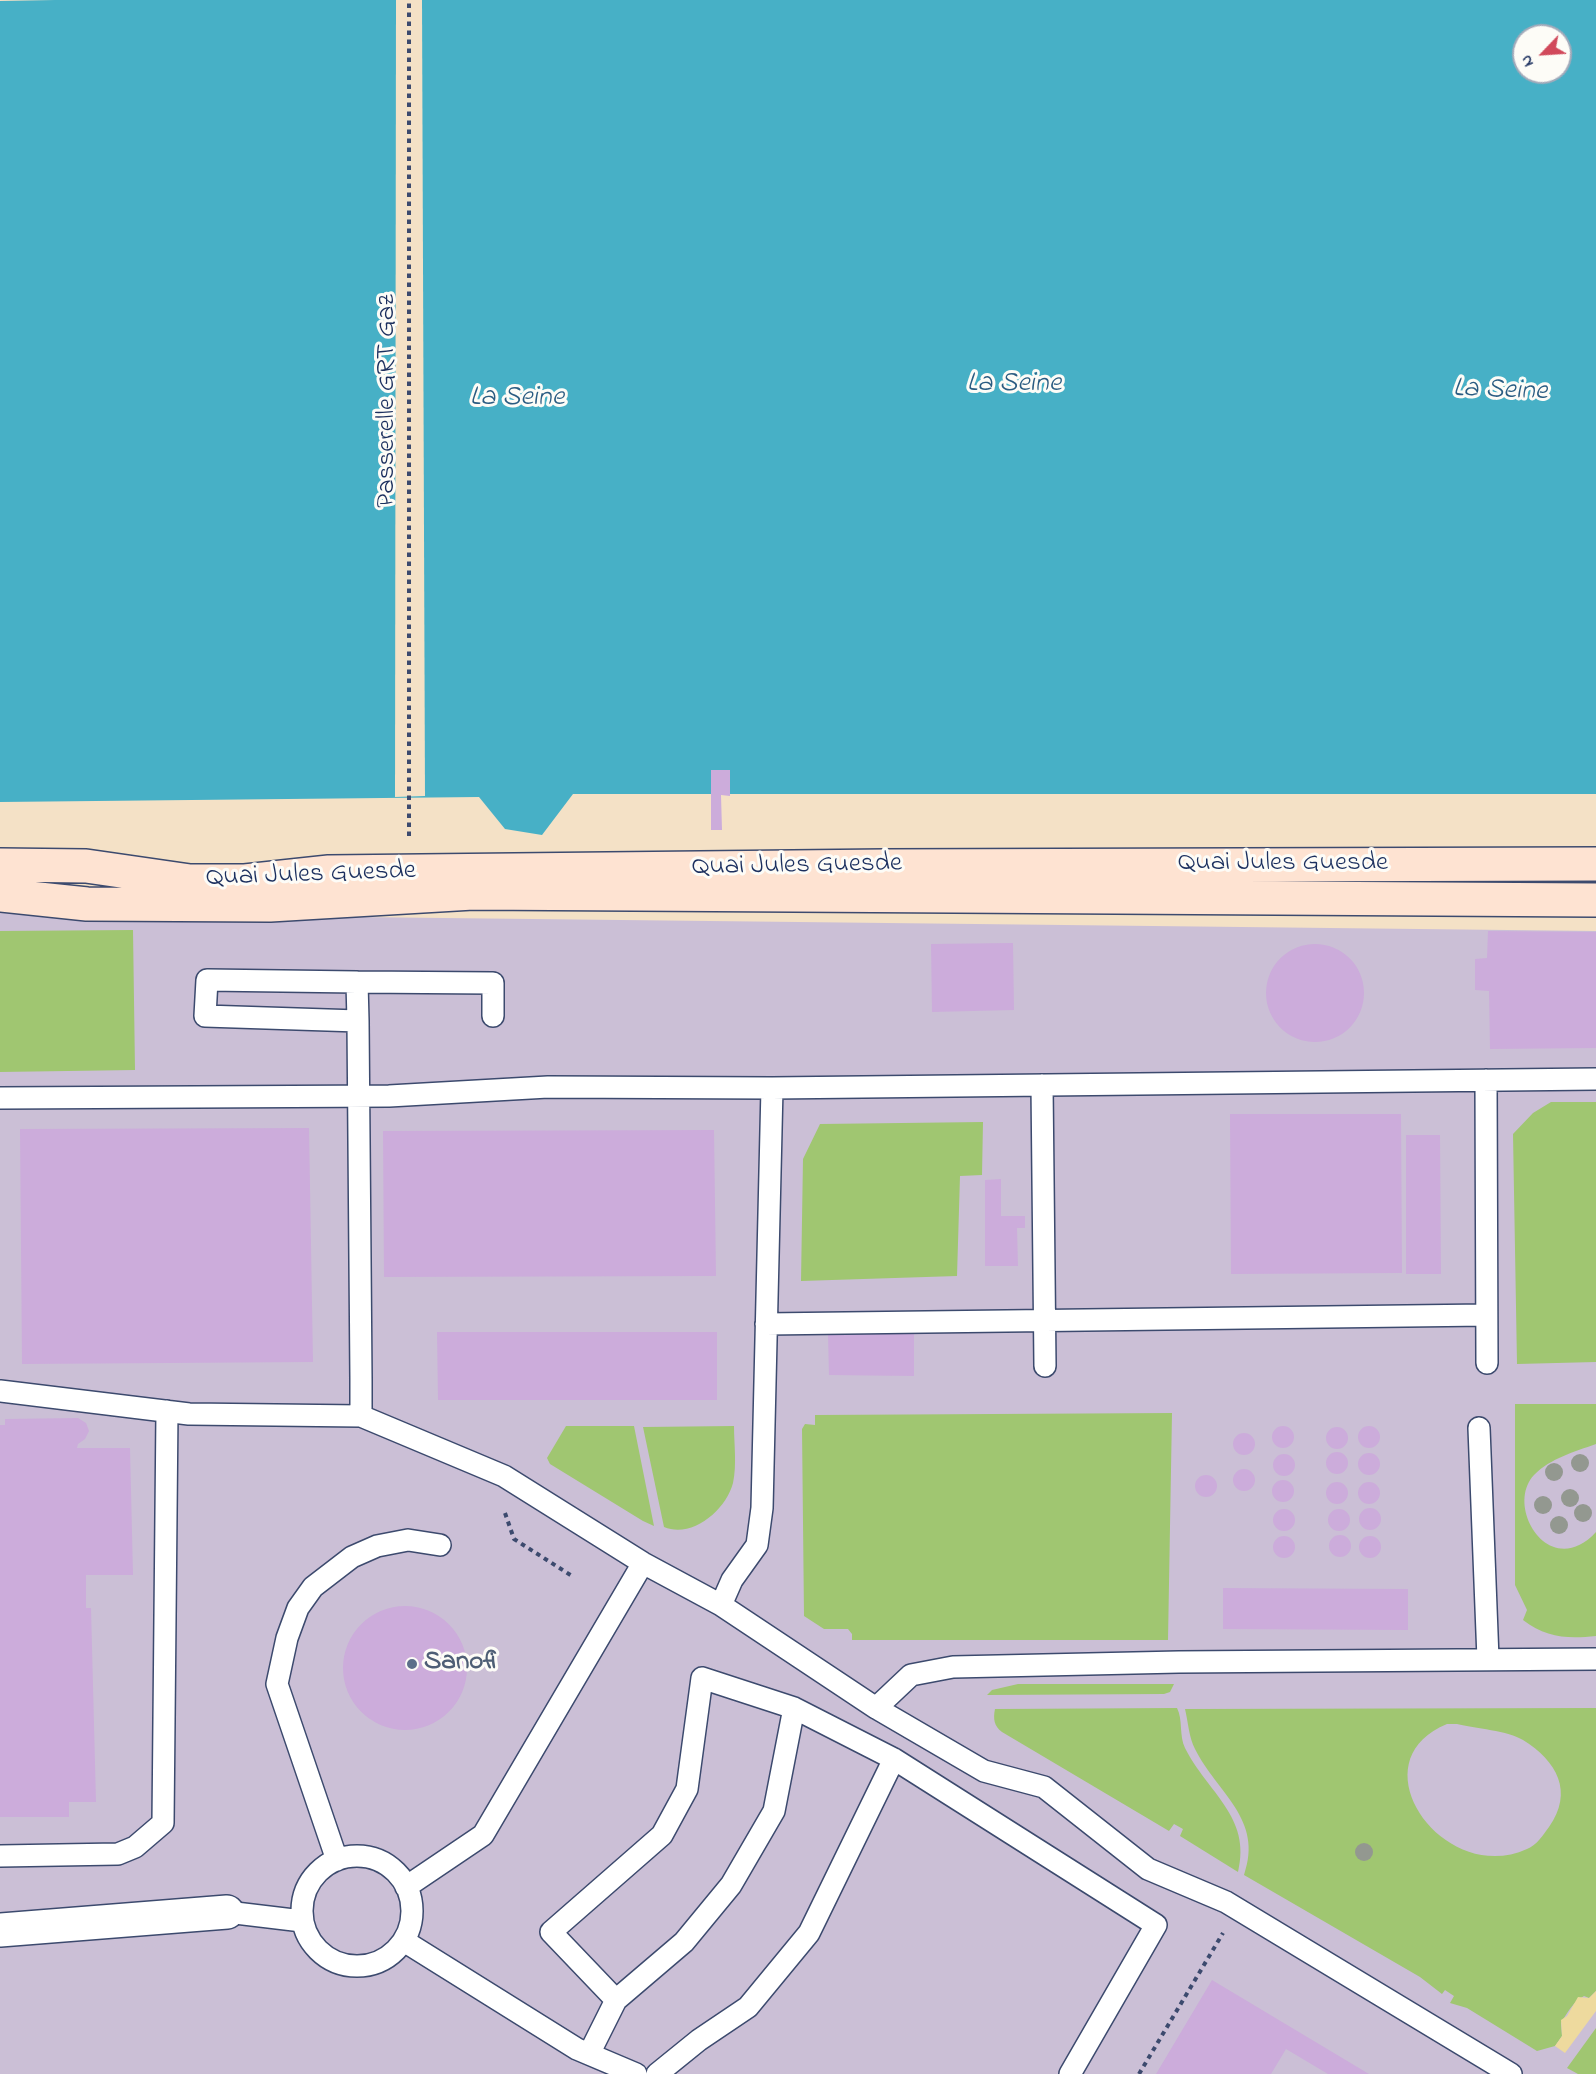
<!DOCTYPE html>
<style>
body{margin:0}
#map{position:relative;width:1596px;height:2074px;overflow:hidden;background:#f4e1c6;font-family:"Indie Flower",sans-serif}
canvas{display:block}
.north{position:absolute;left:1512px;top:24px;width:60px;height:60px;box-sizing:border-box;background:#fdfcf7;border:2px solid #a3aaba;border-radius:50%;rotate:245deg;font-size:16px;font-weight:700;line-height:24px;text-align:center;color:#1b2f5e}
.north::after{content:'';display:block;margin:auto;width:21px;height:27px;background:#d1495b;clip-path:polygon(50% 0,100% 100%,50% 72%,0 100%)}
</style>
<div id="map">
<canvas width="1596" height="2074"></canvas>
<div class="north">N</div>
</div>
<script>
const g = document.querySelector('canvas').getContext('2d');
g.lineJoin = 'round';
function paint(path, color) { g.fillStyle = color; g.fill(path, 'evenodd'); }
function stroke(path, color, width, dash) { g.strokeStyle = color; g.lineWidth = width; g.lineCap = dash ? 'butt' : 'round'; g.setLineDash(dash || []); g.stroke(path); }
function write(font, color, halo, rows, align = 'center') {
  g.font = font + ' "Indie Flower",sans-serif'; g.lineWidth = 6; g.setLineDash([]); g.textBaseline = 'middle'; g.strokeStyle = halo; g.fillStyle = color; for (const [text, x, y, turn = 0] of rows) {
    g.save(); g.translate(x, y); g.rotate((+turn || 0) * Math.PI / 180); g.textAlign = isNaN(turn) ? turn : align; if (halo) g.strokeText(text, 0, 0); g.fillText(text, 0, 0); g.restore();
  }
}
const industrial = new Path2D(`
 M0,913L1596,931V2074H0Z`);
const green = new Path2D(`
 M133,930L135,1070L0,1072V931Z
 M1551,1102H1596V1362L1517,1364L1513,1134L1533,1113Z
 M983,1122L982,1175L960,1176L957,1276L801,1281L803,1159L820,1124Z
 M1515,1404H1596V1444C1574,1452 1551,1458 1534,1475C1504,1507 1550,1582 1596,1532V1636C1568,1639 1546,1638 1523,1620L1527,1610L1515,1585Z
 M1172,1413L1168,1640H852V1634L848,1629H824L804,1616L802,1429L805,1424L815,1425V1415Z
 M566,1426H634L654,1526L643,1521L550,1464L547,1458Z
 M734,1426C734,1444 737,1465 733,1483C726,1510 692,1539 664,1527L643,1427Z
 M1018,1684H1174L1170,1692L1164,1694L987,1695L992,1690Z
 M1177,1708C1183,1719 1179,1736 1185,1748C1207,1792 1252,1817 1238,1872L1180,1836L1183,1829L1174,1824L1169,1831L1002,1732C994,1726 993,1719 995,1709Z
 M1596,1708V1991L1589,1998L1584,1996C1573,2002 1567,2013 1561,2023L1562,2036L1555,2046L1537,2051L1467,2008L1450,2003L1454,1996L1445,1990L1442,1994L1420,1977L1244,1875C1264,1819 1217,1793 1195,1749C1189,1738 1188,1721 1185,1709ZM1447,1724H1457C1474,1728 1509,1731 1523,1740C1557,1761 1574,1792 1549,1827C1543,1835 1537,1845 1527,1849C1444,1887 1354,1762 1447,1724Z
 M1596,2028V2074H1578L1567,2068Z`);
const sand = new Path2D(`
 M1596,1991V2011L1565,2053L1555,2046L1562,2036L1561,2020L1567,2016L1578,1997L1589,1998Z`);
const water = new Path2D(`
 M55,0H1596V794H573L542,835L505,829L479,797L0,802V1ZM1524,36H1560V72H1524Z`);
const pier = new Path2D(`
 M396,0H422L425,796L395,797Z`);
const building = new Path2D(`
 M711,770H730V796L721,795L722,830H711Z
 M1488,931L1596,932V1048L1490,1049L1489,991L1475,990V959L1487,958Z
 M1013,943L1014,1010L932,1012L931,944Z
 M1266 993a49 49 0 1 1 98 0a49 49 0 1 1-98 0Z
 M1230,1114H1401L1402,1273L1231,1274Z
 M309,1128L313,1362L22,1364L20,1129Z
 M714,1130L716,1276L384,1277L383,1131Z
 M1406,1135H1440L1441,1274H1406Z
 M1001,1179V1216H1025V1228H1017L1018,1266H985V1180Z
 M437,1332H717V1400H438Z
 M828,1333H914V1376L829,1375Z
 M78,1418L86,1423L89,1431L85,1439L78,1444L77,1448H130L133,1575H86V1608H91L96,1802H69V1817H0V1425H5V1419Z
 M1272 1437a11 11 0 1 1 22 0a11 11 0 1 1-22 0Z
 M1358 1437a11 11 0 1 1 22 0a11 11 0 1 1-22 0Z
 M1326 1438a11 11 0 1 1 22 0a11 11 0 1 1-22 0Z
 M1233 1444a11 11 0 1 1 22 0a11 11 0 1 1-22 0Z
 M1326 1463a11 11 0 1 1 22 0a11 11 0 1 1-22 0Z
 M1358 1464a11 11 0 1 1 22 0a11 11 0 1 1-22 0Z
 M1273 1465a11 11 0 1 1 22 0a11 11 0 1 1-22 0Z
 M1233 1480a11 11 0 1 1 22 0a11 11 0 1 1-22 0Z
 M1195 1486a11 11 0 1 1 22 0a11 11 0 1 1-22 0Z
 M1272 1491a11 11 0 1 1 22 0a11 11 0 1 1-22 0Z
 M1358 1493a11 11 0 1 1 22 0a11 11 0 1 1-22 0Z
 M1326 1493a11 11 0 1 1 22 0a11 11 0 1 1-22 0Z
 M1359 1519a11 11 0 1 1 22 0a11 11 0 1 1-22 0Z
 M1328 1520a11 11 0 1 1 22 0a11 11 0 1 1-22 0Z
 M1273 1520a11 11 0 1 1 22 0a11 11 0 1 1-22 0Z
 M1329 1546a11 11 0 1 1 22 0a11 11 0 1 1-22 0Z
 M1359 1547a11 11 0 1 1 22 0a11 11 0 1 1-22 0Z
 M1273 1547a11 11 0 1 1 22 0a11 11 0 1 1-22 0Z
 M1223,1588L1408,1589V1630L1223,1629Z
 M343 1668a62 62 0 1 1 124 0a62 62 0 1 1-124 0Z
 M1212,1980L1369,2074H1328L1286,2049L1271,2074H1156Z`);
const path = new Path2D(`
 M409,836V0
 M505,1513L514,1539L572,1576
 M1139,2074L1223,1933`);
const service = new Path2D(`
 M357,982L493,983V1016
 M358,1021L205,1016L207,980L357,982L358,1021L361,1379V1416
 M1486,1080L1487,1363
 M1042,1085L1045,1366
 M0,1098L389,1096L548,1087L772,1088L1596,1079
 M766,1324L1486,1315
 M0,1391L189,1414L361,1416L504,1476L643,1563L721,1605L876,1708L984,1771L1044,1787L1148,1869L1226,1902L1511,2074
 M1479,1428L1488,1659
 M721,1605L732,1580L757,1545L762,1508L772,1088
 M876,1708L911,1675L953,1667L1179,1662L1596,1659
 M0,1856L118,1854L135,1847L163,1823L167,1411
 M302 1911a55 55 0 1 1 110 0a55 55 0 1 1-110 0Z
 M337,1860L277,1684L287,1638L298,1608L313,1587L352,1557L377,1546L408,1540L440,1545
 M406,1887L483,1835L643,1563
 M227,1912L302,1921
 M404,1941L577,2049L636,2074
 M616,2000L551,1932L662,1835L687,1789L702,1678L794,1708L894,1759
 M589,2054L616,2000L684,1942L731,1885L774,1811L794,1708
 M657,2074L699,2040L748,2007L809,1933L894,1759L1156,1925L1070,2074`);
const minor = new Path2D(`
 M0,1930L227,1912`);
const secondary = new Path2D(`
 M0,865L86,866L190,881H245L329,872L885,866L1596,864
 M0,895L87,904L270,905L473,893L1596,900`);
const trees = [
 [1580,1463],
 [1554,1472],
 [1570,1498],
 [1543,1505],
 [1583,1513],
 [1559,1525],
 [1364,1852]
];
const markers = [
 [412,1664,6,"#5c6f8a"]
];
const streetNames = [
 ["Passerelle GRT Gaz",389,401,-90],
 ["Quai Jules Guesde",1283,865],
 ["Quai Jules Guesde",797,867,-1],
 ["Quai Jules Guesde",311,876,-2]
];
const serviceNames = [
 ["Sanofi",424,1664]
];
const waterNames = [
 ["La Seine",1014,385],
 ["La Seine",1500,392,2],
 ["La Seine",517,399]
];
paint(industrial, '#cbbfd6');
paint(green, '#a0c671');
paint(sand, '#eeda9e');
paint(water, '#47b0c6');
paint(pier, '#f4e1c6');
paint(building, '#ccacdb');
stroke(service, '#3c4a6e', 24);
stroke(minor, '#3c4a6e', 36);
stroke(secondary, '#3c4a6e', 36);
stroke(path, '#3c4a6e', 4, [4.5, 4.5]);
stroke(service, '#fff', 21);
stroke(minor, '#fff', 33);
stroke(secondary, '#fee3d2', 33);
g.fillStyle = '#939890';
for (const [x, y] of trees) { g.beginPath(); g.arc(x, y, 9, 0, 2 * Math.PI); g.fill(); }
for (const [x, y, r, color] of markers) { const dot = new Path2D(); dot.arc(x, y, r, 0, 2 * Math.PI); g.fillStyle = color; g.fill(dot); stroke(dot, '#fdfcf7', 2); }
write('27px', '#1b2f5e', '#fdfcf7', streetNames);
write('bold 27px', '#4e5e75', '#fdfcf7', serviceNames, 'left');
write('italic 28px', '#2a5c82', '#fdfcf7', waterNames);
</script>
